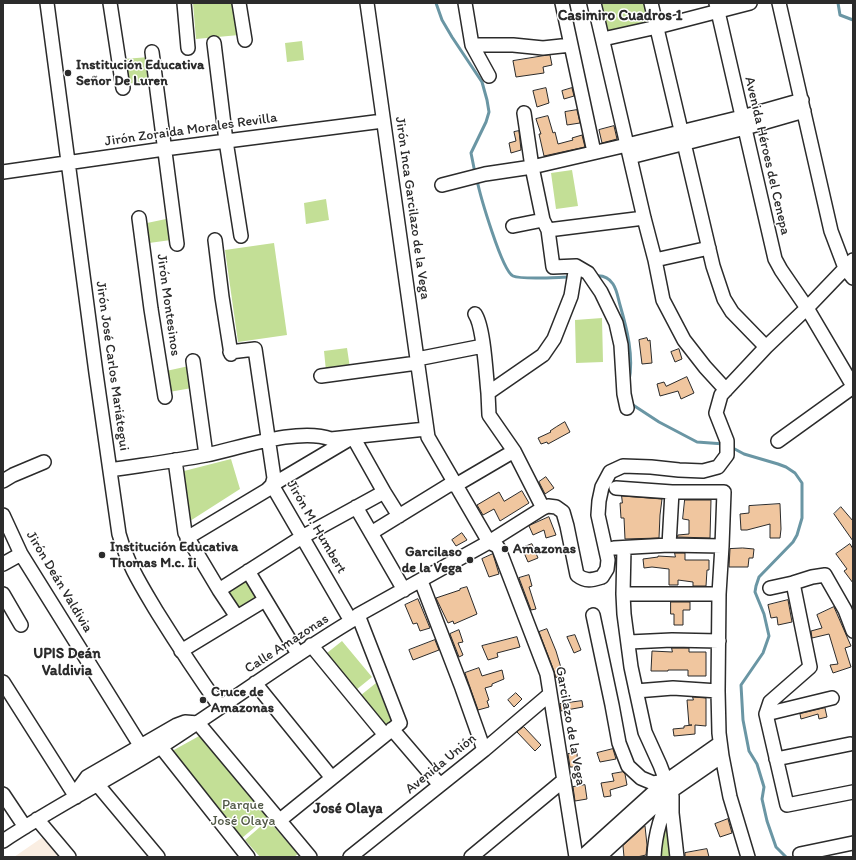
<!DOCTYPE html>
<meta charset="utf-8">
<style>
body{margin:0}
#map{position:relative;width:856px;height:860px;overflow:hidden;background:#fff;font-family:Itim,sans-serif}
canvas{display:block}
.frame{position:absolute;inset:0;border:4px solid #2b2b2b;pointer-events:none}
</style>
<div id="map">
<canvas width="856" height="860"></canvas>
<div class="frame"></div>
</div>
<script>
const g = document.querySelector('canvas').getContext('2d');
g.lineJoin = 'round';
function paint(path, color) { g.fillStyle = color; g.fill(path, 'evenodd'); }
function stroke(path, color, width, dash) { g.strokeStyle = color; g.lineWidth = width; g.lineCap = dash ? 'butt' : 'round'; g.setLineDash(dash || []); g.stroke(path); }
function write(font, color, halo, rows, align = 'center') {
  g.font = font + ' Itim,sans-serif'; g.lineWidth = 3; g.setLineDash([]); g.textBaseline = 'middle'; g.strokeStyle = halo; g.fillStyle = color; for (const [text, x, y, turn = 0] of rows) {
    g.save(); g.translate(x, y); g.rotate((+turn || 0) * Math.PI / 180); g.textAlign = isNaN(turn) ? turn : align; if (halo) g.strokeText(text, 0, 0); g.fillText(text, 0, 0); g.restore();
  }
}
const built = new Path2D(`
 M43,837L60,857H14Z`);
const green = new Path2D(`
 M193,3H234L239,35L196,39Z
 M598,3H648L653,25L605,35Z
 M302,41L304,60L287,62L285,43Z
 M150,57L152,81L125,84L123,59Z
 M572,170L578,206L556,209L551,173Z
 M326,199L329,220L306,224L304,203Z
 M166,219L169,221L171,240L149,243L147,223Z
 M274,243L287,335L238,342L225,250Z
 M602,318L603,362L576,363L575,320Z
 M347,348L350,368L326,371L324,351Z
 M189,366L192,388L169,392L166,371Z
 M231,459L240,489L190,521L184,471Z
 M248,580L258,597L238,609L228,592Z
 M342,641L372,677L356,690L327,653Z
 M376,683L391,721L386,726L361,695Z
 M201,735L268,816L242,838L172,751Z
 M665,818L670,857H659Z
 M268,820L298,854L294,857H260L245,840Z`);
const stream = new Path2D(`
 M436,3L442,20L452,37L482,82L487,100L489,112L486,122L471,153L475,173
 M838,3L840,15L853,20
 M477,180C480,195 502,271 513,276C522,280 560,277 571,277
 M595,276C603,275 609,278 613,284C617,290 618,298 620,305C627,329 634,356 629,381
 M630,403L659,422L697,442L724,444
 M731,447L744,454L778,464L786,467L795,473L802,483V518L797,535L793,542L759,577L756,586L755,592L764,614L769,636L763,653L741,685L743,720L749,751L757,764L764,787L762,799L767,821L776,847L786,857`);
const building = new Path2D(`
 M550,55L552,65L543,67L544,73L516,77L513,61Z
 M546,88L549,103L537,107L533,91Z
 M572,88L574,96L564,99L562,91Z
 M577,110L580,123L567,125L565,112Z
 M548,116L553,133L555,132L558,144L573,140L572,138L582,135L585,147L544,156L539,134H541L536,119Z
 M614,126L617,139L602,143L599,130Z
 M519,131L521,150L511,153L509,143L516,141L514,132Z
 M647,338L648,341L650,340L652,363L642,364L639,340Z
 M679,349L682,359L675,362L671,352Z
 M687,377L694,393L681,399L678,391L660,396L657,384L664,382L666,386Z
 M565,422L570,432L548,444L547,442L541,444L538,438L551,432L550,431L556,427Z
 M546,477L554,488L545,494L539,482Z
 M522,491L529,503L500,521L494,509L483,515L477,505L499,492L504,501Z
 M622,496L662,499L660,515L659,538L625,539L624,518H621L620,503H622Z
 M685,500H711L710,538L677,537L678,535L689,534V520L683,519Z
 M780,504L781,529L780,538H770V524L747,530H741L740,514L749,513V506Z
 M841,507L853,521V541L834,514Z
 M549,517L556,535L546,538L544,530L533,535L529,526Z
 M462,533L467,540L456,546L452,540Z
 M532,544L538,558L528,562L522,548Z
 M850,544L853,549V583L844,571L847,569L836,554Z
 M743,548L754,549L753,558H749L748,567H729L730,549Z
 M675,553H685V560H709V570H707L706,586H693V582L678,580V585H669V569L652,567L644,568L643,559L658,557V556L675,557Z
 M493,554L499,574L489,577L482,559Z
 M529,575L532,586L529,587L536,609L531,610L519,578Z
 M467,587L477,614L454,624L453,621L448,623L436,598L460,590V589Z
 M418,599L430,628L420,631L417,623L413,624L405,605Z
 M788,600L792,622L778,625L777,617L771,618L768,605Z
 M671,602H690V610H683V625H674V614H671Z
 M834,607L851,646L845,648L851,667L833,673L830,665L838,664L829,634L812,638L811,631L822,628L817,615Z
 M547,629L556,651L562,671L556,678L554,671L539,632Z
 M459,630L463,642L458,643L463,655L459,657L450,634Z
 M575,635L581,650L574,653L567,637Z
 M517,637L520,647L497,653L498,657L488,660L482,646Z
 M435,640L439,650L413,660L409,650Z
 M672,648H689V652H706V676H688V670H668V671H651L652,651L672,652Z
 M479,668L482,676L502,670L504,679L492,684V686L485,688L489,700L487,701L489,707L478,710L465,673Z
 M516,693L522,699L514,707L508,700Z
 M693,697L706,698V726L695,725V734L674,736L673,729L684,728V726L692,725H689L687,700H693Z
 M582,701L583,707L561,711L560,704Z
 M825,708L827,717L819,719L818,714L801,719L800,714Z
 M524,727L541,745L535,751L517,732Z
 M613,749L616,759L600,762L597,753Z
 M577,753L578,767H570L568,754Z
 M623,772L625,774L627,785L610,790L611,796L604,797L601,783L614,781L612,774Z
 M585,785L587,799L575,801L573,787Z
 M728,819L732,833L720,837L715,824Z
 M645,826L647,845L646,855L637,857H624L623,846Z
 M707,849L709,857H685V853Z`);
const minor = new Path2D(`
 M47,3L96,373L119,534C128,565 141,585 157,612C177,644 198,676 220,707
 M110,3L123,88
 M184,3L188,48
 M239,3L245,40
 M367,3L428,437L489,542
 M465,3L472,45L489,76
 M562,3L594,152
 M594,3L644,218L655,260L663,300L684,340L705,367L726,390
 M651,3L713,266L724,299L732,312L766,347
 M716,3L775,259L781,270L807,308L853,386
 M779,3L831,231L845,268L853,278
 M603,39L657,27L750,3
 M214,43L226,141L241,236
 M472,45H513L543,48L571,45
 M152,52L177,244
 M524,113L532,167L543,220L548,230L553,267L576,266L588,273L601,292L616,323L621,345L624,394L627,408
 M630,157L745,128L804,111
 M3,172L164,149L383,121
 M442,185L485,174L532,167L627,145L742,117L802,100
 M139,218L151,309L165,397
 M513,226L543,220
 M548,230L644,218
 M215,240L222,297L231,354
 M655,260L709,248
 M475,314C484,327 486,375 488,393
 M230,352L255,349L274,478L272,485L351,621
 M417,359L483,346
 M193,361L206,455
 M321,376L417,363
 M778,441L853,387
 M175,460L185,533L219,590L237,617
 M110,470C142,465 175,461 206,455C240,448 299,427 331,439L426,429
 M3,481L13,475L44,462
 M616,488L672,492H724L722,546L719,594L718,691L719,733L722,756L730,797L748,857
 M356,507L404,590
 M543,508L514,451L489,415L488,393L543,355L554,339L571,296L576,266
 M3,515L21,554L140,745
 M371,533L449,485H456L514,451
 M187,538L267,490L272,485L353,437L384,492L399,516
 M489,542L497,546L499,549L547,674L576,857
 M669,545L672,492
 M614,548L669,545L722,546
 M624,548L623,594L624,614L631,667L645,732L660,765L666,781
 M3,564L21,554
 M248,571L298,654
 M421,581L462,688L484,750
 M793,583L810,667L770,702L766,714L787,805L853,792
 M770,588L793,583L812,577L825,575L845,610L853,631
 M219,590L302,537L384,492
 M3,594L21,625
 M623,594H719
 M593,615L612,705L619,743L628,766L641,778L653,783L666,781L672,791C662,813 655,832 654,857
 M629,642L672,640L719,641
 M311,645L385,735
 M181,651L265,600
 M3,682L76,797
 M255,683L332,778
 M636,691L673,688L718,691
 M766,714L832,698
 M392,729L440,785
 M161,747L248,857
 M776,759L850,744
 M97,784L158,857
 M3,794L25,827
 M672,796V813L677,857
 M76,797L79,788L87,777L177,725L185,722L198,723L310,857
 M37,819L69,857
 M280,820L400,723L358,615
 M3,841C54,807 110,779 162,746C226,705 286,660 351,621L358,615L489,542L543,508L548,506L556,507L563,512L567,526L577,575C586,582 592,580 602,577L607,569L608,560L598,515L599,501L602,487L610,472L623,466L651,467L679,470L703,471L718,467L727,455V441L716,413L721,395L766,347L807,308L853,260
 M800,854L853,843
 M350,857L484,750L550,694
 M471,857L564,780
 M582,857L666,781L720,743
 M599,857L670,792L722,756`);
const markers = [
 [68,73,4,"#2b2b2b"],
 [505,549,4,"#2b2b2b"],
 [102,555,4,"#2b2b2b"],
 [470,560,4,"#2b2b2b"],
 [203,700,4,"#2b2b2b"]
];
const poiNames = [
 ["Institución Educativa",76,65],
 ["Señor De Luren",76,81],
 ["Institución Educativa",110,547],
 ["Thomas M.c. Ii",110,563],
 ["Amazonas",513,549],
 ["Garcilaso",462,552,"right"],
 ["de la Vega",462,568,"right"],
 ["Cruce de",211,692],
 ["Amazonas",211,708]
];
const streetNames = [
 ["Jirón Zoraida Morales Revilla",191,130,-8],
 ["Avenida Héroes del Cenepa",767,156,77],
 ["Jirón Inca Garcilazo de la Vega",412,208,82],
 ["Jirón Montesinos",168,305,82],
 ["Jirón José Carlos Mariátegui",112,366,82],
 ["Jirón M. Humbert",316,527,60],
 ["Jirón Deán Valdivia",59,582,59],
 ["Calle Amazonas",287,644,-33],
 ["Garcilazo de la Vega",570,726,80],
 ["Avenida Unión",441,764,-39]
];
const parkNames = [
 ["Parque",243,805],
 ["José Olaya",243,821]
];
const neighbourhoodNames = [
 ["Casimiro Cuadros 1",620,16],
 ["UPIS Deán",67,654],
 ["Valdivia",67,671],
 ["José Olaya",348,809]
];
paint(built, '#faeee2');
paint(green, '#c3df96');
stroke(stream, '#6a96a4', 3);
paint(building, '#f0c69f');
stroke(building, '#2b2b2b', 1);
stroke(minor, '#2b2b2b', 16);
stroke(minor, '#fff', 13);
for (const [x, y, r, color] of markers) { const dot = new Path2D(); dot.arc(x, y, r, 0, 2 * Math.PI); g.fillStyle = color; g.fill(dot); stroke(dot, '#fff', 1.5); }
write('bold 14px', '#2b2b2b', '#fff', poiNames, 'left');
write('14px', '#2b2b2b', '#fff', streetNames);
write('14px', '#515846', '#fff', parkNames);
write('bold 15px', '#2b2b2b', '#fff', neighbourhoodNames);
</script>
